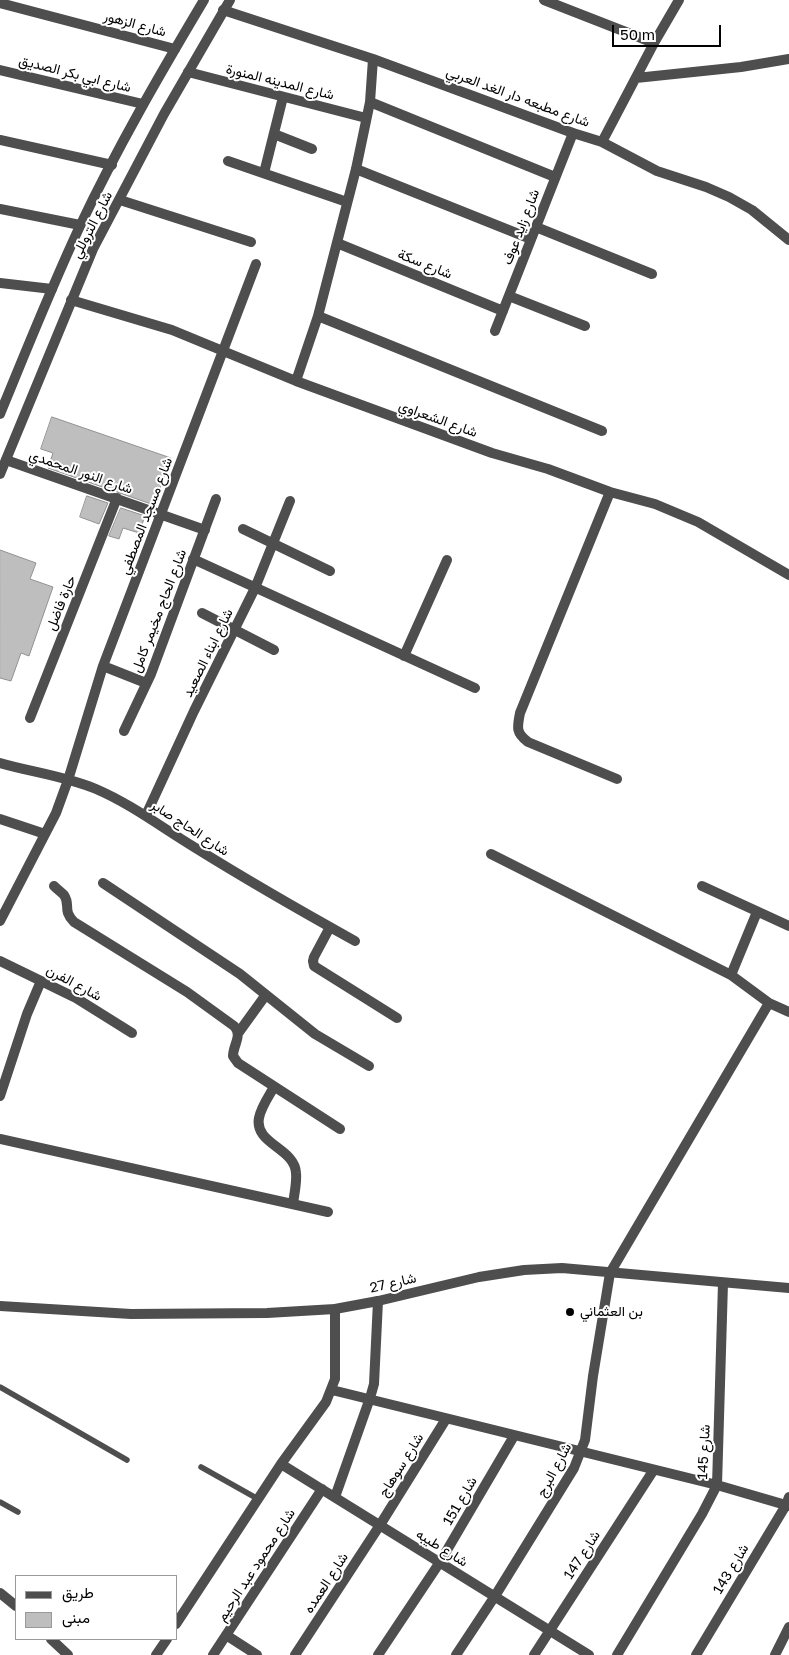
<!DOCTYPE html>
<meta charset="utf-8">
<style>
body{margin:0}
#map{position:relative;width:789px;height:1655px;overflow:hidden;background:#fff;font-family:"Golos Text",Vazirmatn,sans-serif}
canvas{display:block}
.legend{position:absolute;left:15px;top:1575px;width:162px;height:65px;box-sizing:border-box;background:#fff;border:1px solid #999;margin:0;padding:6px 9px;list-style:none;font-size:15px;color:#000}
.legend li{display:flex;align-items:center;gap:10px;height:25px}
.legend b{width:25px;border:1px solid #999}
.scale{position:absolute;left:612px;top:25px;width:109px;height:22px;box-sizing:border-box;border:2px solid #000;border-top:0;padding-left:6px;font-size:15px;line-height:18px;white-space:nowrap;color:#000;-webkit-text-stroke:4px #fff;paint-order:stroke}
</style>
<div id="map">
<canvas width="789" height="1655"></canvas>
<ul class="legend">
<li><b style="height:6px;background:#4e4e4e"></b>طريق</li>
<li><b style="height:14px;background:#bebebe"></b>مبنى</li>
</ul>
<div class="scale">50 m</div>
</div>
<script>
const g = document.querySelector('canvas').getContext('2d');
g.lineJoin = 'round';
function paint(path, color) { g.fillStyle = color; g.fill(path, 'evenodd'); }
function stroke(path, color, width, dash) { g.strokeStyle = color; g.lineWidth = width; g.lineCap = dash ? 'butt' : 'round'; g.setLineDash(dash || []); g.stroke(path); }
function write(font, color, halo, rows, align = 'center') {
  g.font = font + ' "Golos Text",Vazirmatn,sans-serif'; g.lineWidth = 4; g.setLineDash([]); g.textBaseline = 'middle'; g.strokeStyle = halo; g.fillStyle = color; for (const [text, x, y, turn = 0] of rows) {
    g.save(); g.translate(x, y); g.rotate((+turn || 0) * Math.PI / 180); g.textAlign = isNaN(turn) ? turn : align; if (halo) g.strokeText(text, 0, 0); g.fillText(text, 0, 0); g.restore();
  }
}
const building = new Path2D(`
 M52,417L171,458L154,505L48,468L53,453L41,449Z
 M87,496L108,503L99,524L80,517Z
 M121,508L145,516L139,533L123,528L119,539L109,536Z
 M0,550L36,563L30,579L53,587L29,656L21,653L11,681L0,678Z`);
const service = new Path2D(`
 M0,1387L127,1460
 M201,1467L258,1499
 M0,1502L18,1512`);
const minor = new Path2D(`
 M544,0L654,43
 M0,3L175,49
 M223,10L373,59L573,133L602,142L657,171L706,187L729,197L752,210L789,240
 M0,70L143,104
 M188,72L366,118
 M636,78L741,67L789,59
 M370,102L555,177
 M274,134L312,149
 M0,140L112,165
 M602,142L654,43L679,0
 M228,161L347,202
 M356,169L531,239
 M264,173L283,97
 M120,200L251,242
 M0,209L80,225
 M536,227L652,274
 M337,243L503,311
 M0,283L52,289
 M509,296L585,326
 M71,300L172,330L296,381L492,453L548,469L610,492L655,504L698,522L789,575
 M318,316L602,431
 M495,331L573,133
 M296,381L318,316L356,169L370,102L373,59
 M6,460L205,530
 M610,492L520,713C517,728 516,733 528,742L617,779
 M243,529L330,571
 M193,559L475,688
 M202,613L274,650
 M404,656L447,560
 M103,666L146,683
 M30,718L117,498
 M124,731L151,674L216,499
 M0,763C31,772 65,776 96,789C131,804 161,827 194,847C247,880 301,911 355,941
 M146,815L194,711L255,588L290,501
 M0,819L45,834
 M491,854L731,975L769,1003L789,1012
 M103,883L240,974L315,1034L369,1066
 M54,886C57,889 61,892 64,895C71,905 62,910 74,922L187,992L234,1026C243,1035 233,1045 233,1056L238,1063L340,1129
 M702,886L789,926
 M0,921L56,813L68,780L103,666L256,264
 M330,927L314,957L313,961L314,966L397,1018
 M0,961L76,998L132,1033
 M731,975L757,912
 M239,1032L265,996
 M274,1087C269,1096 261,1107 259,1118C254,1144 295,1148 296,1173C297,1183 294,1195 293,1204
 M0,1096L27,1014L41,981
 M0,1139L328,1212
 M332,1390L717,1485L789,1506
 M281,1464L589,1655
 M335,1497L370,1398L374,1384L378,1301
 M0,1593L16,1606
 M176,1624L281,1464L326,1402L335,1379V1309
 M226,1635L257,1655
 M51,1639L68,1655
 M156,1655L167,1639
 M213,1655L322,1489
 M295,1655L380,1525L446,1419
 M378,1655L440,1562L514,1436
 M456,1655L495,1596L574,1468L585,1440L593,1376L610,1273L769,1003
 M534,1655L653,1471
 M617,1655L702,1514L717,1485L723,1283
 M696,1655L786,1505L789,1497
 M775,1655L789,1627`);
const tertiary = new Path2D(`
 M0,414C26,351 51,288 80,226C117,148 160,74 204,0
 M0,474L93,249L164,114L230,0
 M0,1306L131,1314L267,1313L335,1309L378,1301L479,1277L524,1270L562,1268L789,1288`);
const markers = [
 [570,1312,5,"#000"]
];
const streetNames = [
 ["شارع الزهور",135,24,15],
 ["شارع ابي بكر الصديق",75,74,14],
 ["شارع المدينه المنورة",280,82,14],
 ["شارع مطبعه دار الغد العربي",518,97,20],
 ["شارع التروللي",92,225,-63],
 ["شارع زايد عوف",521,227,-69],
 ["شارع سكة",425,264,22],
 ["شارع الشعراوي",438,419,20],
 ["شارع النور المحمدي",81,472,19],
 ["شارع مسجد المصطفي",146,516,-69],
 ["حارة فاضل",61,603,-68],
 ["شارع الحاج مخيمر كامل",159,611,-69],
 ["شارع ابناء الصعيد",208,653,-64],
 ["شارع الحاج صابر",190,828,33],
 ["شارع الفرن",74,983,28],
 ["شارع 27",393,1283,-13],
 ["شارع 145",704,1452,-87],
 ["شارع سوهاج",401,1465,-58],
 ["شارع البرج",554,1470,-62],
 ["شارع 151",460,1501,-60],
 ["شارع طيبه",442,1548,32],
 ["شارع 147",582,1555,-57],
 ["شارع محمود عبد الرحيم",256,1565,-57],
 ["شارع 143",731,1569,-59],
 ["شارع العمده",326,1583,-57]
];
const poiNames = [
 ["بن العثماني",580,1312]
];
paint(building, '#bebebe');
stroke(building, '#929292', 1);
stroke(service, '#4e4e4e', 5.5);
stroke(minor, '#4e4e4e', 10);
stroke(tertiary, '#4e4e4e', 10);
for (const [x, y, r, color] of markers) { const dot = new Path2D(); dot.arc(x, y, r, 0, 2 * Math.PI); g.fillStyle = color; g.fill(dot); stroke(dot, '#fff', 2); }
write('14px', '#000', '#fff', streetNames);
write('14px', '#000', '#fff', poiNames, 'left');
</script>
